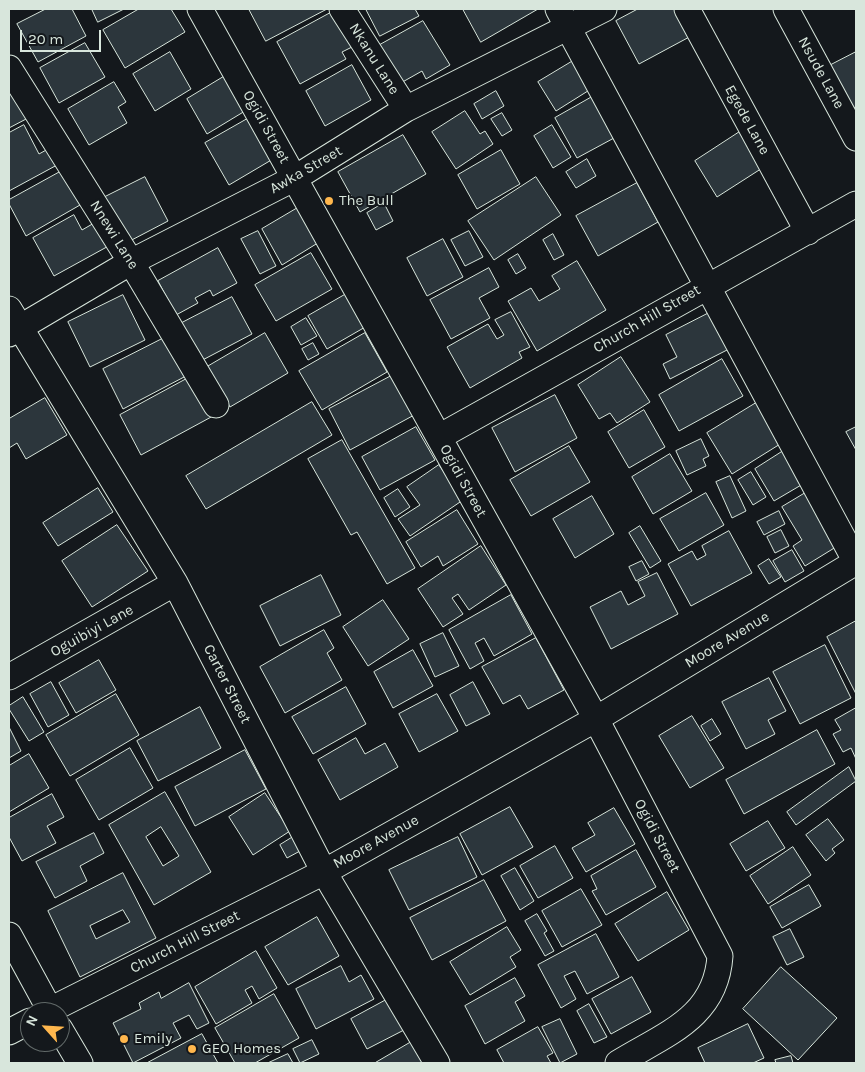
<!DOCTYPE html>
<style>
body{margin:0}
#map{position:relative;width:865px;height:1072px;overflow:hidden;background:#14181c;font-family:Karla,sans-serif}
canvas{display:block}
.frame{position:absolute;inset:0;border:10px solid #d8e6dc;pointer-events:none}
.north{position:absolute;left:20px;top:1002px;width:50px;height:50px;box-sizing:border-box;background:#14181c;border:1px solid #626a69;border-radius:50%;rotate:296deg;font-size:14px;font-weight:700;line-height:20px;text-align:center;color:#d8e6dc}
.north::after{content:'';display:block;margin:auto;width:18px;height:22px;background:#ffb74d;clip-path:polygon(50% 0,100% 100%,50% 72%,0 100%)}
.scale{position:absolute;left:20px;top:30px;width:81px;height:22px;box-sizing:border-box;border:2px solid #d8e6dc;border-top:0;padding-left:6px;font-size:15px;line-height:18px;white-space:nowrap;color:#d8e6dc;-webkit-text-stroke:4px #14181c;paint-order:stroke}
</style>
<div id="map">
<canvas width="865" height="1072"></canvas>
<div class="frame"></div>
<div class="north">N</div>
<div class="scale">20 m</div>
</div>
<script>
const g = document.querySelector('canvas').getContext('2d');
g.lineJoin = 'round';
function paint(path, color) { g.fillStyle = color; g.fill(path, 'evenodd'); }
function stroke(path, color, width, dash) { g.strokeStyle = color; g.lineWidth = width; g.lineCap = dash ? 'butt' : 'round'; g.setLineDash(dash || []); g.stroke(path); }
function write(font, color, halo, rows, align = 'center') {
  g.font = font + ' Karla,sans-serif'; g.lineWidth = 4; g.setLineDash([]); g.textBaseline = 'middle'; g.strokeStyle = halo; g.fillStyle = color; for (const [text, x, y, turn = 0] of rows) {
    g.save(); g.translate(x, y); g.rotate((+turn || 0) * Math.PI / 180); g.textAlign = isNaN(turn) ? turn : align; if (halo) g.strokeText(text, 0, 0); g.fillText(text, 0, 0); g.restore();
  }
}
const building = new Path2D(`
 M46,9H72L86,36L38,62L17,24Z
 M92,9H124L98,22Z
 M139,9H171L185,32L125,68L103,30Z
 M249,9H327L266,41Z
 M366,9H415L419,16L380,36Z
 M463,9H538L481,42Z
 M638,9H679L693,35L639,64L616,21Z
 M334,11L354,46L342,52L346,59L300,84L277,42Z
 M423,21L450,65L426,79L422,71L399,84L378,46Z
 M85,43L105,77L59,103L40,68Z
 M170,52L191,89L155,111L133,74Z
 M856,52V107L848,111L827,67Z
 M573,61L591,89L556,111L538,82Z
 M352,65L371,100L325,126L306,91Z
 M225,76L245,111L207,134L187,99Z
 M114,82L126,102L118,107L127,123L89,145L68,109Z
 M9,84L28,118L9,128Z
 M496,91L504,106L482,119L474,104Z
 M592,97L614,138L577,158L555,118Z
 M465,111L480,134L485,131L493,144L456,169L432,132Z
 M502,113L512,130L502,136L491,119Z
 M249,118L273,159L229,185L205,143Z
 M758,120L781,156L717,197L695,161Z
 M24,125L39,154L48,149L57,165L9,191V133Z
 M552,125L571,157L553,168L534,136Z
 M403,135L426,174L360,212L338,172Z
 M501,150L520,184L477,209L458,175Z
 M587,159L596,176L576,188L566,172Z
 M69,167L87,201L26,236L9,204V200Z
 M145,177L168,221L126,243L103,198Z
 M536,177L561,215L494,260L468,221Z
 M637,183L658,222L598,256L576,216Z
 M384,203L393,221L376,230L367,213Z
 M301,206L321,241L282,265L262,229Z
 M74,215L82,230L101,219L114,243L54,276L33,238Z
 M258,231L276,266L260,274L241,239Z
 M469,231L483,257L465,266L451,240Z
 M553,234L564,255L554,260L543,240Z
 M443,239L463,277L427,296L407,258Z
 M218,248L237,283L213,296L210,290L195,298L198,303L176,315L158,281Z
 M311,253L332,289L276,321L255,285Z
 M518,254L526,268L516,274L508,260Z
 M577,261L606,310L537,351L508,301L531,288L539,301L560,289L552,276Z
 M489,268L499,287L479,298L490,318L451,339L430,300Z
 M348,293L367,326L327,349L308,316Z
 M123,295L145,340L90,367L68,322Z
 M232,297L252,334L195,364L176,326Z
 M511,312L530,347L519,352L522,358L470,388L447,347L488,324L497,339L504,335L495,320Z
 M711,312L729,349L670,379L663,364L677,357L666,335Z
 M306,318L317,336L301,345L291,327Z
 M265,333L288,373L230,407L207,367Z
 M365,333L387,372L322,410L299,371Z
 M166,337L186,376L123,409L103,369Z
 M313,343L319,354L308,360L302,349Z
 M621,357L650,402L617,423L610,413L599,419L578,385Z
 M722,359L743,396L679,431L659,395Z
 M395,374L416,414L350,450L329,409Z
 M192,376L213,416L141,455L120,415Z
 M555,395L577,438L515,472L492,428Z
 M45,398L67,435L26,459L17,443L9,448V419Z
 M761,400L785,441L732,474L707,433Z
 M312,402L332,435L206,509L186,476Z
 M644,410L665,447L629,468L608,432Z
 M416,427L435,460L380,490L362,457Z
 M856,427V450L846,432Z
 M701,439L709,456L703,459L706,466L687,475L676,451Z
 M342,440L415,568L387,584L357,532L351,535L308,459Z
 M569,446L590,482L531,516L510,480Z
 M788,448L808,481L774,501L755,469Z
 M670,454L692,491L653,514L632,477Z
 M439,465L463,500L410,536L398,519L420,505L407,487Z
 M751,472L766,497L753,505L738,480Z
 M730,476L746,511L732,518L716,482Z
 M98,488L113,512L58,546L43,523Z
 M398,489L410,507L395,517L384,498Z
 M812,489L844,542L805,566L793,546L802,540L782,507Z
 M706,493L724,525L679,551L660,519Z
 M592,496L614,534L575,558L553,519Z
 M457,510L478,544L443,566L438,556L421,567L406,542Z
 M779,511L785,524L764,535L757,522Z
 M117,525L148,571L92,607L62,561Z
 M640,526L661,561L650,568L629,533Z
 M781,530L789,546L775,553L767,537Z
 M729,531L752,573L691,606L668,564L692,551L697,560L706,555L702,546Z
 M481,546L506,585L469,610L458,594L452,598L463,614L443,627L418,589Z
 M792,550L804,571L785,582L773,561Z
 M769,559L781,577L769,584L758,566Z
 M642,561L649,574L636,581L629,567Z
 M657,573L678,614L611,649L590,607L621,591L628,605L645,596L638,582Z
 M321,575L341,615L280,646L260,606Z
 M511,595L532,634L494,656L484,638L475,643L484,661L470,669L449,630Z
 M383,600L409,639L368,666L343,627Z
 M856,621V694L827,637Z
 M324,630L334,648L327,653L342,680L285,713L260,667Z
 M443,633L459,666L435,677L420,644Z
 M536,638L564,690L528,709L520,695L503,704L482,667Z
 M825,645L851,698L800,724L773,672Z
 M413,650L433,686L393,708L374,672Z
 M99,660L116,690L76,713L59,683Z
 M769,678L786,711L768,720L775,734L746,749L722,702Z
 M51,682L69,715L48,727L30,694Z
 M473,682L490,714L466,726L450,695Z
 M346,687L366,724L313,754L292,717Z
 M116,694L139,735L70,776L46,735Z
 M437,694L458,731L419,752L399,714Z
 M23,697L44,732L29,741L9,709V706Z
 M200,707L221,748L158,781L137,741Z
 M856,708V759L851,748L843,752L833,734L841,730L835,720Z
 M692,716L724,768L690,788L659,736Z
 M712,719L721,734L710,741L701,726Z
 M9,727L21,751L9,758Z
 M817,730L835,764L744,814L726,780Z
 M356,738L365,754L385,743L398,767L340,800L318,760Z
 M130,748L153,788L99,820L76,780Z
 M245,750L266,789L195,826L175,787Z
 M29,754L49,788L9,812V766Z
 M849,767L856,781L796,825L787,812Z
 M165,792L211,872L154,905L109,825ZM161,827L179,856L163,866L146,837Z
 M265,793L290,831L253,855L229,817Z
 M52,794L64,817L47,826L56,843L22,861L9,837V818Z
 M510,807L533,847L482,875L460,834Z
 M614,808L635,844L586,872L572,848L595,835L588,823Z
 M828,819L844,840L832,849L835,853L826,861L806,835Z
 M768,821L785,848L746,871L730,844Z
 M94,833L104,853L80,866L87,881L55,898L36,862Z
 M293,837L300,851L287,858L280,845Z
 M458,837L477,877L409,910L389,870Z
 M555,846L573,878L538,898L520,866Z
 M793,847L811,875L768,904L750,876Z
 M636,850L656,887L606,915L592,891L597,889L591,876Z
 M515,868L534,901L520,910L501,876Z
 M123,873L156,938L80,977L48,911ZM123,910L130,922L96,939L90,926Z
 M484,880L506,921L432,960L410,918Z
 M809,885L821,906L782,928L770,907Z
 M581,889L602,925L562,947L542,911Z
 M667,892L689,930L638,961L615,924Z
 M537,914L547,931L544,933L554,951L545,956L525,921Z
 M317,917L339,956L288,985L265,947Z
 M507,927L521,950L510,957L516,967L470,995L450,962Z
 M790,929L804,957L787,965L773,937Z
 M596,934L619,977L587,994L575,971L564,976L576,999L561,1008L538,965Z
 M256,951L277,988L259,999L252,986L245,990L252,1003L216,1024L195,987Z
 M341,966L349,982L361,975L374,999L316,1029L296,989Z
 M781,967L837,1018L798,1060L743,1009Z
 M632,977L651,1012L611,1034L592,999Z
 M515,978L525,996L515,1002L525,1021L485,1044L465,1006Z
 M189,983L209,1023L197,1029L189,1015L173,1023L181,1038L133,1063L113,1023L141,1009L139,1003L159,992L161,998Z
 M274,994L299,1038L255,1063H235L215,1028Z
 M388,999L404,1030L367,1049L351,1019Z
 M589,1004L607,1037L594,1043L577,1011Z
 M560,1019L577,1054L560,1063L542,1027Z
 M748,1024L764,1058L753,1063H705L698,1048Z
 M538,1027L553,1053L547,1056L551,1063H504L497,1050Z
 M202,1034L218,1063H147Z
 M312,1040L319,1054L300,1063L293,1049Z
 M413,1041L426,1063H375Z
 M288,1054L293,1063H268Z
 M791,1056L793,1063H776L775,1060Z`);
const minor = new Path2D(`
 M200,9L596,719L720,956C716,1018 665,1034 618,1063
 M342,9L406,109
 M687,9L808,232
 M786,9L856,138
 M9,68L131,262L216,405
 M9,309L175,583L324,872L437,1063
 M9,334L131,262L295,178L406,109L604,9
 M439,437L856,204
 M9,677L175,583
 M9,935L51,1012
 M46,1012L324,872L596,719L856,562L558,9
 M60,1029L80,1063
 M9,1032L30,1021`);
const markers = [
 [329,201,5,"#ffb74d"],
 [124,1039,5,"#ffb74d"],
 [192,1049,5,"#ffb74d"]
];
const streetNames = [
 ["Nkanu Lane",374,59,58],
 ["Nsude Lane",821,73,61],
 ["Egede Lane",747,120,61],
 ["Ogidi Street",266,127,61],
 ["Awka Street",306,170,-30],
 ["Nnewi Lane",114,235,58],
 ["Church Hill Street",647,319,-30],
 ["Ogidi Street",463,481,61],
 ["Oguibiyi Lane",92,631,-29],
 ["Moore Avenue",727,640,-31],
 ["Carter Street",227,684,63],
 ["Ogidi Street",657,836,62],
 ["Moore Avenue",376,842,-29],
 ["Church Hill Street",185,942,-27]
];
const poiNames = [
 ["The Bull",339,201],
 ["Emily",134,1039],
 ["GEO Homes",202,1049]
];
paint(building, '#2c363c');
stroke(building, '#d8e6dc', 1);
stroke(minor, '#d8e6dc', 27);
stroke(minor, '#14181c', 25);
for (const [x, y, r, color] of markers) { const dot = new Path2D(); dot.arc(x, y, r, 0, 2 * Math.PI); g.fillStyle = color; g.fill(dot); stroke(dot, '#14181c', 2); }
write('15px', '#d8e6dc', '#14181c', streetNames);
write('15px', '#d8e6dc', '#14181c', poiNames, 'left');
</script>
